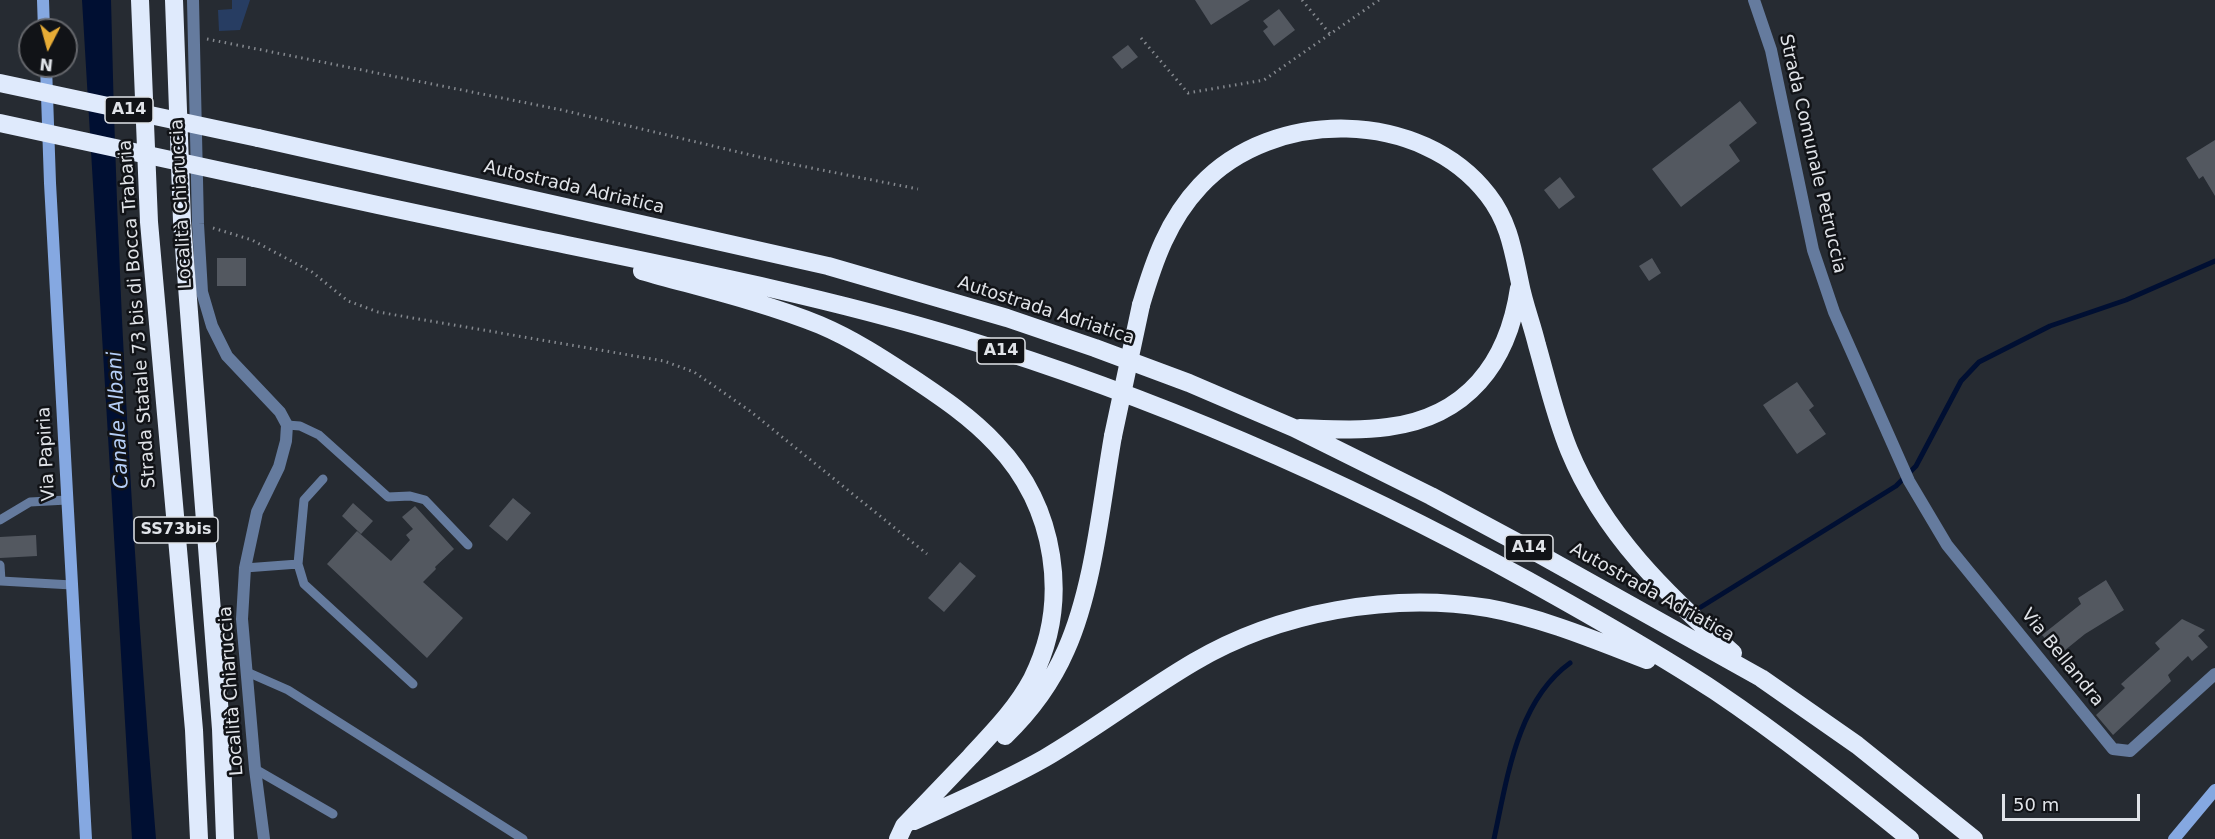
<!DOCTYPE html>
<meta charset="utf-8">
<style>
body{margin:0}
#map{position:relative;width:2215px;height:839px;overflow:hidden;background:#262b32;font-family:"DejaVu Sans",sans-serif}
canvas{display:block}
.north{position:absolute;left:18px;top:18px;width:60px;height:60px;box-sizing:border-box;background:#111317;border:2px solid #64666b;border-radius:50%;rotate:186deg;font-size:16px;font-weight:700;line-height:24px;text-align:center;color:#e0e3e8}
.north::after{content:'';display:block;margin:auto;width:21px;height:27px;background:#e7ac36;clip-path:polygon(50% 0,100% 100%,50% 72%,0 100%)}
.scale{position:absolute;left:2002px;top:794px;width:138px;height:27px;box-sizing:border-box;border:3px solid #e0e3e8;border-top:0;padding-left:8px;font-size:18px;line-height:21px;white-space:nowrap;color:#e0e3e8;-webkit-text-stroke:4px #111317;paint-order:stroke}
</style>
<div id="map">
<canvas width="2215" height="839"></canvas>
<div class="north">N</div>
<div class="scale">50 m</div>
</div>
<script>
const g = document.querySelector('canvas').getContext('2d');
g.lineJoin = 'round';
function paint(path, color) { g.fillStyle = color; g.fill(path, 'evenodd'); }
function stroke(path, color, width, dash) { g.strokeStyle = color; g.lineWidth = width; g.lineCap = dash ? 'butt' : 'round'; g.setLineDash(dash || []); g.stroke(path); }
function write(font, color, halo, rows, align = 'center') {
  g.font = font + ' "DejaVu Sans",sans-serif'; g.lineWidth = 5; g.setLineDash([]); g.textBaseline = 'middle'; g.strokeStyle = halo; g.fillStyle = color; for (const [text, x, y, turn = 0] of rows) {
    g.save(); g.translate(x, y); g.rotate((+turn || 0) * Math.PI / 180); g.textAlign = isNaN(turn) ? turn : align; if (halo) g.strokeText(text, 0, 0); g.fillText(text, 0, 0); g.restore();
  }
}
const green = new Path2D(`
 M232,0H250L240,30L219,31L218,10L232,9Z`);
const water = new Path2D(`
 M82,0H111C117,280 133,560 156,839H132Z`);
const stream = new Path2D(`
 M1701,607L1896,486L1916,466L1961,381L1979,362L2050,326L2126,300L2215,261
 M1494,839C1507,779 1517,701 1570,663`);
const building = new Path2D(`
 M1195,0H1250L1211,25Z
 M1279,9L1295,30L1274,46L1263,31L1268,27L1263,21Z
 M1128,45L1138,57L1122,69L1112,57Z
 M1740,101L1757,123L1729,145L1740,161L1681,207L1652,169Z
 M2215,140V196L2203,176L2199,179L2186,158Z
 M1560,177L1575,197L1559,209L1544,190Z
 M217,258H246V286H217Z
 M1652,258L1661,273L1649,281L1639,266Z
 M1797,382L1814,406L1809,410L1826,434L1797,454L1763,405Z
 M513,498L531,513L507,541L489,526Z
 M353,503L373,521L361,534L342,516Z
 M415,506L454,549L435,567L436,569L423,582L463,618L427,658L327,564L357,531L391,561L410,540L406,535L413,529L402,517Z
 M36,535L37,556L0,558V537Z
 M960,562L976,576L944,612L928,598Z
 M2106,580L2124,610L2085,634L2059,655L2042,635L2081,604L2078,598Z
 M2182,619L2205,630L2198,636L2208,647L2192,661L2188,656L2168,675L2171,681L2113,735L2096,715L2125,688L2121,684L2160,649L2155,643Z`);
const path = new Path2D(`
 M1302,0L1330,34
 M1141,38L1188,93L1264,80L1379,0
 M207,39L562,110L776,161L918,189
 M213,228L252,240L312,272L348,301L378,312L664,361L694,372L750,411L927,554`);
const lane = new Path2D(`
 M287,425L300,426L319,435L388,497L410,496L425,500L468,545
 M323,479L304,500L298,564L304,584L413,684
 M0,520L30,502L67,500
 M0,565L1,581L72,585
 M245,568L298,564
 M247,672L288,690L523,839
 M255,769L333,814`);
const street = new Path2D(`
 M193,0L198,224L202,292L212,326L227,356L280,412L287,425L286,441L279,467L257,512L245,568L242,619L255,769L264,839
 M1754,0L1771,50L1813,250L1834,312L1909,481L1947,545L2113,749L2130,751L2215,674`);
const secondary = new Path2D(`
 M43,0L44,30
 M46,66L50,183L86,839
 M2174,839L2215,790`);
const highway = new Path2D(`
 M140,0L149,222L194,730L199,839
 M174,0L182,221L221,729L225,839
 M258,138L828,266L1007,318L1095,348L1189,383L1294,428L1431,496L1539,554L1761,678L1857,745L1974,839
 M254,178C345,198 437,218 528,237C674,267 819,295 961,338C1158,398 1347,481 1527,580C1590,615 1654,651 1715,691C1782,736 1846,787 1910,839
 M642,271C702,288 763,302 820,325C853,339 882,358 911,377C941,397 971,417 996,444C1056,507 1071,601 1032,679C1016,709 993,732 970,757C948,780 926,803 904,826L898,839
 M1141,305C1154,261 1168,220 1200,186C1273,107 1422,109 1488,195C1509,222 1513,250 1520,283C1524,304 1532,324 1537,345C1547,380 1555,416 1569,450C1603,533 1667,595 1733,653
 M1300,428C1329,429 1359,431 1388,427C1467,417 1508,363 1519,288
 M1005,736C1030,712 1052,682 1066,650C1094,587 1101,504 1113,436
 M914,821C958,801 1003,782 1045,758C1096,728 1143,692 1194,662C1279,612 1390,592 1488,608C1543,618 1595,640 1647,660`);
const highwayBridge = new Path2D(`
 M0,83L258,138
 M0,123L254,178
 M1113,436L1141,305`);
const shields = [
 [129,110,48],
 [1001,351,48],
 [176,530,84],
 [1529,548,48]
];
const shieldNames = [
 ["A14",129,110],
 ["A14",1001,351],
 ["SS73bis",176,530],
 ["A14",1529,548]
];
const streetNames = [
 ["Strada Comunale Petruccia",1812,154,77],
 ["Autostrada Adriatica",574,188,13],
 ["Località Chiaruccia",182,204,-93],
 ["Autostrada Adriatica",1046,311,18],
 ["Strada Statale 73 bis di Bocca Trabaria",138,314,-94],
 ["Via Papiria",47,454,-93],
 ["Autostrada Adriatica",1652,593,29],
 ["Via Bellandra",2062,658,51],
 ["Località Chiaruccia",232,691,-94]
];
const waterNames = [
 ["Canale Albani",119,420,-93]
];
paint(green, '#273d62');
paint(water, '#000f32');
stroke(stream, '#000f32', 5);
paint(building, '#535860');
stroke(path, '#85898f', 3, [1.5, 4.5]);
stroke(lane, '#657b9e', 9);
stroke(street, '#657b9e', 12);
stroke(secondary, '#85a8e1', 12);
stroke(highway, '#dfeafc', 18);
stroke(highwayBridge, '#dfeafc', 18);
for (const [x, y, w] of shields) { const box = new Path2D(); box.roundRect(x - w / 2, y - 13, w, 26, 4.5); g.fillStyle = '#111317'; g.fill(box); stroke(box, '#e0e3e8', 1.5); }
write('bold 16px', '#e0e3e8', null, shieldNames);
write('18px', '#e0e3e8', '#111317', streetNames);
write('italic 20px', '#b5cef7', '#111317', waterNames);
</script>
